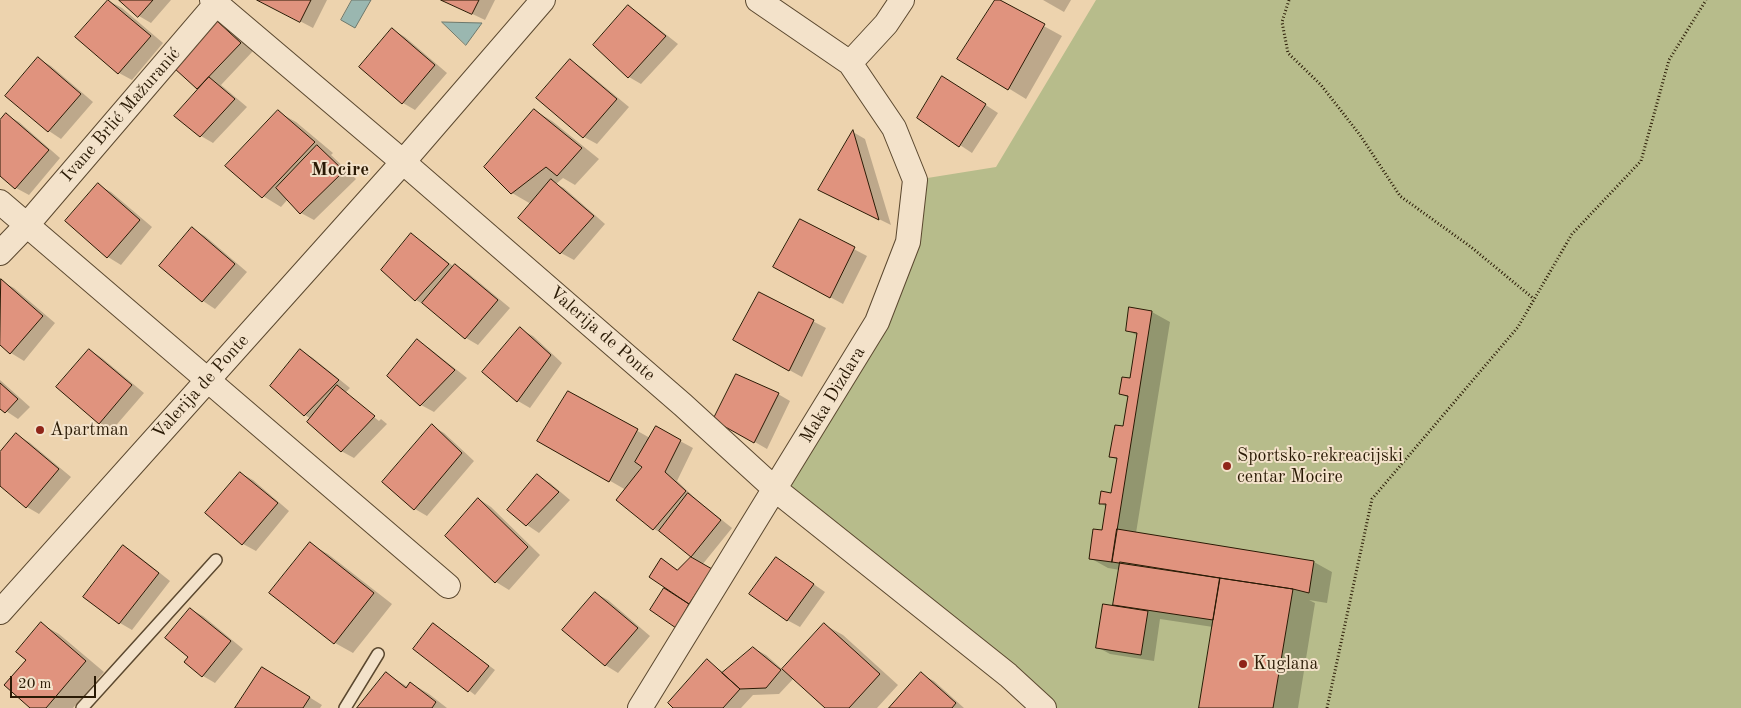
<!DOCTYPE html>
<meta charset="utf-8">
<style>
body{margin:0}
#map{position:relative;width:1741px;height:708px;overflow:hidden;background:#edd3ae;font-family:"Old Standard TT",serif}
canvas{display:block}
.scale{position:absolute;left:10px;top:676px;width:86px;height:22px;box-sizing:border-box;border:2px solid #2a1a05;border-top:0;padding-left:6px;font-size:15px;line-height:18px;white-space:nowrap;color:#2a1a05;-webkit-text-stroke:4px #f3e2ca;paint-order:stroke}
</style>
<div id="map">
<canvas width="1741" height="708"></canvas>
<div class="scale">20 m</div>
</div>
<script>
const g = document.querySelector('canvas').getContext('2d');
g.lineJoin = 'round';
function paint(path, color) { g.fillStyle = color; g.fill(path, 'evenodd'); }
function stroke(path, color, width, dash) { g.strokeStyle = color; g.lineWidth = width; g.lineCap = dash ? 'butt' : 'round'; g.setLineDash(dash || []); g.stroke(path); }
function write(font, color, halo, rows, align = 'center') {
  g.font = font + ' "Old Standard TT",serif'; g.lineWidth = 4; g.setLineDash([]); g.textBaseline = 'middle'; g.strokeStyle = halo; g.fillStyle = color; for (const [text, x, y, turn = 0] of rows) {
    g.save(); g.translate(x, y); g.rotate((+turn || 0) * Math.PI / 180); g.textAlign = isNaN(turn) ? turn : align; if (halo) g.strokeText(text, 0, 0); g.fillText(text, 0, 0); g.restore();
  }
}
const green = new Path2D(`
 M1096,0H1741V708H1043L776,490L877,322L915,180L996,167Z`);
const water = new Path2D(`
 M352,0H371L355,28L341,20Z
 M442,22L482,23L466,45Z`);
const shadow = new Path2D(`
 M121,0H171L151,23L139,16Z
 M260,0H327L313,28Z
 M443,0H495L485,20Z
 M996,0L1062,36L1026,99L1008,88Z
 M1043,0H1071L1064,12Z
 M109,1L122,8L163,43L132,80L119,73L77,37Z
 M628,7L640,14L678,44L641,84L629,77Z
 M218,23L230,30L253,51L221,85L247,107L213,143L201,136L176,116L199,89L176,68Z
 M393,30L405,37L447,73L415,110L403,103Z
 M39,59L51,66L93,102L61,139L49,131L7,96Z
 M570,61L582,68L629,107L597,144L584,137Z
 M955,85L998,113L972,153L919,118Z
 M534,110L552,121L599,159L575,185L563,178L556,184L564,188L605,224L574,260L561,253L520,218L531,204L512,193Z
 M278,112L296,122L333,153L331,155L356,179L314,220L301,213L288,199L281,207L263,196Z
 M6,115L19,122L60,158L29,195L16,188L0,174V122Z
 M853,132L865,139L891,225L832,196Z
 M98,185L111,192L152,227L121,265L108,257L66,221Z
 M800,221L867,256L843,304L787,274Z
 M192,229L205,236L247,272L215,309L203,301L161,265Z
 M411,235L423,242L454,267L456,265L468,273L510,308L478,345L466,338L428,307L416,300L382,270Z
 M1,281L14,288L55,323L24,361L11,353L0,344Z
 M760,294L826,328L802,377L747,347Z
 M1152,312L1170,322L1136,533L1314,562L1332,572L1327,603L1309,600L1315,603L1298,708H1200L1213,627L1160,619L1154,661L1110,654L1097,647L1114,607L1120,570L1108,568L1090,558L1103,532L1107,507L1100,503L1112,494L1118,460L1111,457L1124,428L1129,398L1121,394L1131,380L1138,336L1127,330Z
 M520,329L533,336L562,363L530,408L518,401Z
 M417,341L429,348L467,378L434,412L421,405Z
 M90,350L102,358L144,393L112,430L100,423L58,387Z
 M301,351L313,358L350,388L346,392L348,396L379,421L381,419L387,424L354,458L341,451L311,419L305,415L272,386Z
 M0,380L30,407L18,419L0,407Z
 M568,392L650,438L680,441L693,448L677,481L697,500L732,528L702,565L723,577L689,634L651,610L666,587L661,560L678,570L693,556L667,536L654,529L618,500L626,490L539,440ZM642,465L644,467L636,475Z
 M778,394L790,401L767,449L715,419Z
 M432,426L444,433L474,461L427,516L415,509L384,481Z
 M16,435L29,442L71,477L39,514L27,507L0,485V454Z
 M240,473L253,480L289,511L256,551L243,544L206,513Z
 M537,476L550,483L570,500L539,533L527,525L508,510Z
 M479,499L491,507L540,555L509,590L496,582L447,536Z
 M310,544L328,554L392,604L353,653L335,643L271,593Z
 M124,547L136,554L170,581L132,630L120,623Z
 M776,558L825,592L800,627L787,620Z
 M595,593L608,600L650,636L618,673L605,665Z
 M190,609L203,616L243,649L215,683L203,676L190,657Z
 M41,624L59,634L104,672L73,708H32L27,660Z
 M433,624L495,670L475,695L415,649Z
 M825,625L843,635L898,685L877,708H827L794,678L779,694L753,695L741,708H675L707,661L724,673L753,648L766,655L783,670Z
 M387,674L408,687L411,683L429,694L447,708H359Z
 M921,674L934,681L964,708H891Z
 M275,676L322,705L320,708H237Z`);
const building = new Path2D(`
 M108,0L151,36L118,74L75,37Z
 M119,0H153L138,17Z
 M257,0H311L300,22Z
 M441,0H479L472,14Z
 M995,0H1000L1045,24L1008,90L957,59Z
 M628,5L666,36L628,78L593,45Z
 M217,21L241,43L197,89L174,68Z
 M392,28L435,65L402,104L359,67Z
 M38,57L81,94L48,132L5,96Z
 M570,59L617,99L583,138L536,98Z
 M942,76L986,104L959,147L917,118Z
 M209,77L235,99L200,137L174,116Z
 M534,109L582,148L557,176L546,167L511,194L484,167Z
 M278,110L315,142L262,198L225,166Z
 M6,113L49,150L15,189L0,176V120Z
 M853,130L879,220L818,190Z
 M317,145L344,171L300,214L276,188Z
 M551,179L594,216L560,254L518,218Z
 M98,183L140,220L107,258L65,221Z
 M800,219L855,247L830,298L773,267Z
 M192,227L235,264L202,302L159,266Z
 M411,233L449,264L415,301L381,270Z
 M455,264L498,300L465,339L422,303Z
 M1,279L43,316L10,354L0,345Z
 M759,292L814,320L789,371L733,340Z
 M1129,307L1152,311L1112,562L1089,559L1093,529L1102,530L1106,504H1099L1101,491L1111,493L1117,458L1109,457L1115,425L1123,426L1128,396L1119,394L1122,377L1130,378L1137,333L1126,331Z
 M520,327L551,355L517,402L482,372Z
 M417,339L455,370L420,406L387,376Z
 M89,349L132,385L99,424L56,387Z
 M300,349L339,380L304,416L270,386Z
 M736,374L779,393L754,443L713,420Z
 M0,383L18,399L5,413L0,409Z
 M337,385L375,416L341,452L307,422Z
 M568,391L638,429L609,482L537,441Z
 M432,424L462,453L414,510L382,482Z
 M656,426L681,440L665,472L686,491L653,530L616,500L642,467L635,462Z
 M16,433L59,469L26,508L0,486V452Z
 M240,472L278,503L242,545L205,513Z
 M537,474L559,492L526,526L507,510Z
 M688,493L721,520L691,557L659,531Z
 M478,498L528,547L495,583L445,536Z
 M1117,529L1314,561L1309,593L1293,589L1112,562Z
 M310,542L374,593L334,644L269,593Z
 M123,545L159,573L119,624L83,597Z
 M691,557L712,569L689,604L649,577L661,558L677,570Z
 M776,557L814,584L787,621L749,594Z
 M1120,562L1220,578L1213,620L1113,605Z
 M1220,578L1293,589L1273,708H1199Z
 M664,588L689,604L676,628L650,610Z
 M595,592L638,628L605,666L562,630Z
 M1103,604L1148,611L1141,655L1096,648Z
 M190,608L231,641L202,677L184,662L188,657L165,638Z
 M41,622L86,661L46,708H30L4,685L26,660L16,652Z
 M433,623L489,666L468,692L413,649Z
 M824,623L880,674L849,708H825L782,669Z
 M753,647L781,670L766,688L740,689L722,673Z
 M707,659L740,689L723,708H673L668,703Z
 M262,667L310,697L303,708H235Z
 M386,672L406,688L410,682L436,702L432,708H357Z
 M921,672L956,703L952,708H889Z`);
const path = new Path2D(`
 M1289,0L1282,22L1288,53L1321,85L1360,135L1400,196L1471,247L1534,299
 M1327,708L1372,499L1518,327L1572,234L1641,161L1669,60L1706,0`);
const service = new Path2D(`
 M82,708L216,560
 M345,708L378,654`);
const minor = new Path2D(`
 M212,0L403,162L683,405L776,490L1008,675L1044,708
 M850,63L886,24L902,0
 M0,202L448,586
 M0,253L26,226L216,4
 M0,612L403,162L543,0
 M640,708L877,322L908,242L915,180L894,128L850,63L758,0`);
const markers = [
 [40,430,5,"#8f2418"],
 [1227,466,5,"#8f2418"],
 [1243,664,5,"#8f2418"]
];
const streetNames = [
 ["Ivane Brlić Mažuranić",121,115,-49],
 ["Valerija de Ponte",602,334,41],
 ["Valerija de Ponte",201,387,-48],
 ["Maka Dizdara",833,395,-59]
];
const poiNames = [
 ["Apartman",50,430],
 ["Sportsko-rekreacijski",1237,456],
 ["centar Mocire",1237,477],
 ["Kuglana",1253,664]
];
const neighbourhoodNames = [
 ["Mocire",340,170]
];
paint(green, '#b7bc8b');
paint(water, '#9ab7b0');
stroke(water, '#6d786c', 1);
paint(shadow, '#0003');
paint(building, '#e0937e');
stroke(building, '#2a1a05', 1);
stroke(service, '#5b482f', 14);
stroke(minor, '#5b482f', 26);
stroke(path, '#2a1a05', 3, [1, 2.5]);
stroke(service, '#f3e2ca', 11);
stroke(minor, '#f3e2ca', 24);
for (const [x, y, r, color] of markers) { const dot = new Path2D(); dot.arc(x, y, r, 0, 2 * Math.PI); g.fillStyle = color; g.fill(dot); stroke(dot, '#f3e2ca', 2); }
write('18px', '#2a1a05', '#f3e2ca', streetNames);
write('18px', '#2a1a05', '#f3e2ca', poiNames, 'left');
write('bold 19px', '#2a1a05', '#f3e2ca', neighbourhoodNames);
</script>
